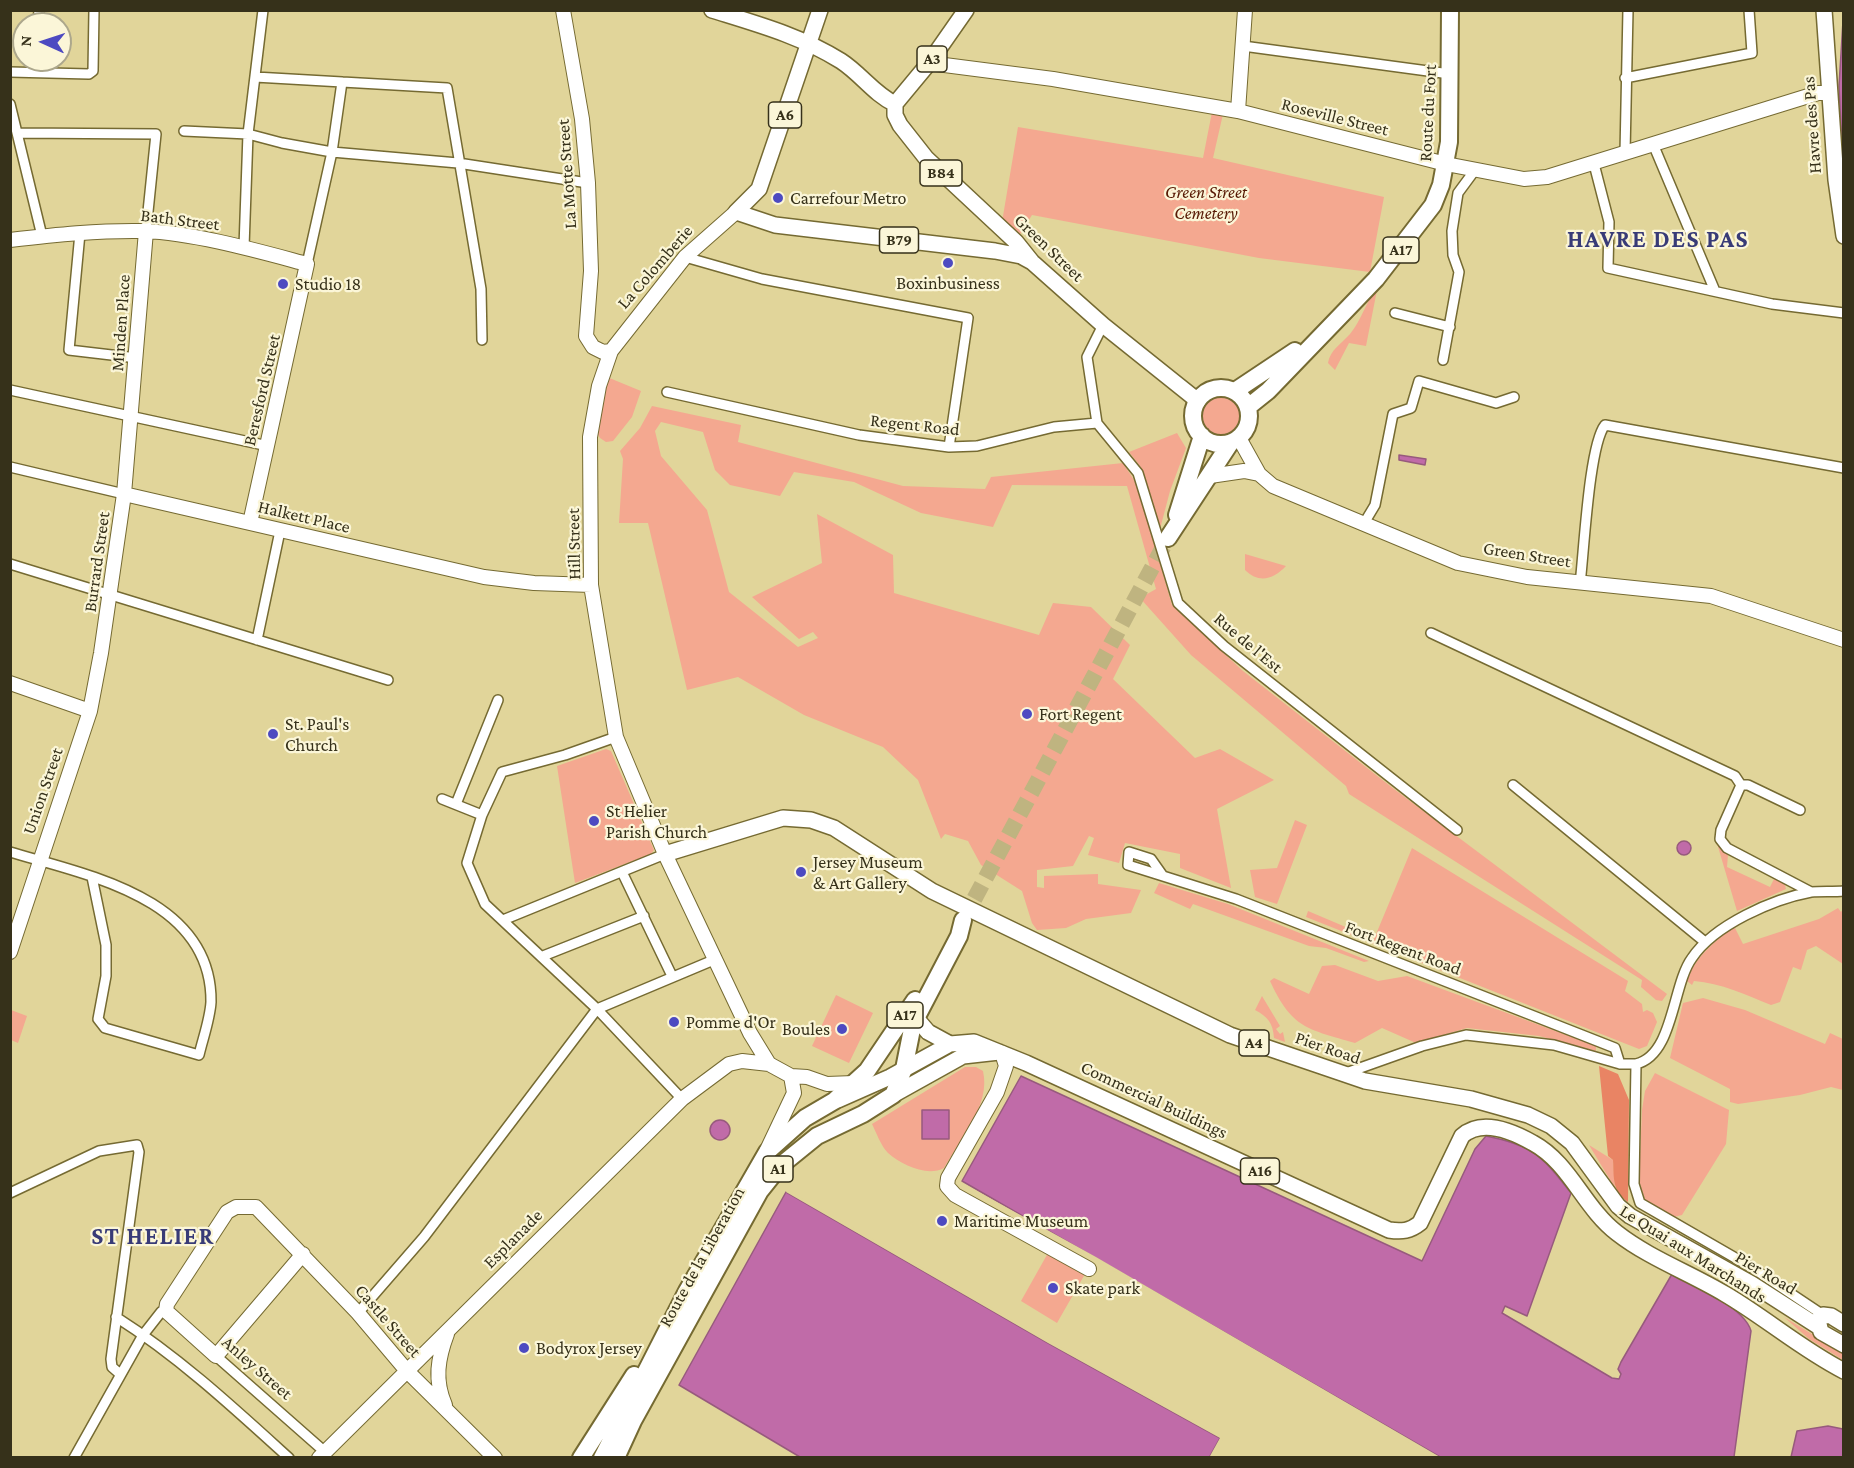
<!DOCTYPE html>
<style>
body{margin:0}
#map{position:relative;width:1854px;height:1468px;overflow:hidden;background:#e1d59a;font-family:"Crimson Pro",serif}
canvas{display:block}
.frame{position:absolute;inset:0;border:12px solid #36311a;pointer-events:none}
.north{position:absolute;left:12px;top:12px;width:60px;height:60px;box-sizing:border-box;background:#fbf6d8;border:2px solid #aca78c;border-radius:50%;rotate:273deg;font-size:16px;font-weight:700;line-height:24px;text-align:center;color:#36311a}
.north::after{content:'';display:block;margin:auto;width:21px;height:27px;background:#4d4ac1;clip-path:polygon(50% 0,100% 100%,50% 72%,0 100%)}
</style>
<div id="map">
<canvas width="1854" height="1468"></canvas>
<div class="frame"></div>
<div class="north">N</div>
</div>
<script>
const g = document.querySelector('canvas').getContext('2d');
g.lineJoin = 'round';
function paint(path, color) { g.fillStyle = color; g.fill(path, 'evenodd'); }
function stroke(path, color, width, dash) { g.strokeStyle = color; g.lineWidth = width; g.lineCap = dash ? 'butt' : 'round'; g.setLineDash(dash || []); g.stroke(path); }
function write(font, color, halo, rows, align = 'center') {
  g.font = font + ' "Crimson Pro",serif'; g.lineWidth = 4.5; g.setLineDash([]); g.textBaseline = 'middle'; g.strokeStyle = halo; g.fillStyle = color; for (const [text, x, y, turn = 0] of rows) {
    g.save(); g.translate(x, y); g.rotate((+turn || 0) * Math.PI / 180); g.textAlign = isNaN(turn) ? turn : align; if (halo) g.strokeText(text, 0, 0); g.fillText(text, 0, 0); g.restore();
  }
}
const green = new Path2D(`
 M1212,112L1223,114L1213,158L1384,197L1370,272L1259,258L1032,215L1019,236L1002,222L1018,127L1203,158Z
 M1378,285L1366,346L1349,343L1335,370L1328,363C1330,350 1341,344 1350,334C1361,321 1367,300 1378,285Z
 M607,377L641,391L632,417L613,441L606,442L600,438L596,431Z
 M1193 416a28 28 0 1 1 56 0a28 28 0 1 1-56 0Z
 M652,406L741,425L738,442L903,486L985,489L991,477L1123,463L1134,480L1141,498L1172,605L1243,671L1394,789L1667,994L1662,1001L1656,1000L1641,987L1642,980L1349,794L1346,786L1191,655L1140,598L1156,589L1127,486L1012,485L993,527L921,513L854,482L794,472L780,496L730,485L715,470L703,432L661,422L655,431L661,456L707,510L729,592L798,647L818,638L813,632L799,639L752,597L822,563L817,514L893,555L894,593L1039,635L1053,603L1091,607L1130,645L1113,679L1195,758L1220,749L1274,780L1217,809L1231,888L1180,868V854L1125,843L1119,863L1088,855L1094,838L1089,836L1073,866L1037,870V887L1044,888V876L1098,874V884L1141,890L1131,913L1086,919L1066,928L1037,930L1032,923L1022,891L981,865L968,841L945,834L941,839L918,780L883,747L804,715L738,677L687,690L648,523H619L623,459L620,451L640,428Z
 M1177,433L1186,448L1170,491L1160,529L1140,466L1129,452Z
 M1245,554L1286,566C1274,579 1259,584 1245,570Z
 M606,749L611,751L654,850L651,854L575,883L557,766Z
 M1295,820L1307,825L1277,904L1255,897L1250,870L1277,868Z
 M1716,840L1728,855L1727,867L1770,887L1774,879L1784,882L1786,889L1737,911Z
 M1412,848L1628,981L1625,991L1642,1004L1643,1012L1647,1010L1653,1013L1657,1022L1647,1046L1639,1049L1306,917L1308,911L1374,939Z
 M1159,883L1228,904L1369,961L1364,962L1326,948L1309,946L1193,904L1190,909L1154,893Z
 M1838,908L1841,912L1843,909V964L1816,946L1807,950L1801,970L1793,967L1780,1002L1771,1005C1746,995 1721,983 1694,981L1692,985L1687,981C1695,956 1715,942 1734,926L1743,944L1819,919Z
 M1335,965L1378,981L1407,976L1596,1046V1051L1539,1036L1467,1028L1416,1043L1382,1028L1355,1043C1308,1029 1292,1029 1270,981L1274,978L1309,994L1322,966Z
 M836,995L873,1013L849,1063L812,1046Z
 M1262,996L1280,1026L1276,1029L1280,1034L1283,1032L1285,1042L1274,1038C1273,1023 1268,1017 1255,1010Z
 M1703,998L1745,1010L1825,1044L1830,1033L1843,1039V1090L1831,1087L1800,1095L1738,1104L1730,1102V1089L1670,1058L1683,1003Z
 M11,1010L27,1016L18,1043L11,1040Z
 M965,1067H976L983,1071C991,1105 960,1140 944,1168C927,1177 902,1165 888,1153C881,1146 876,1132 872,1124Z
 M1655,1073L1729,1110L1726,1144L1682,1215L1674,1217L1645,1200L1639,1181L1642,1110L1645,1091Z
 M1589,1145L1613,1160L1615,1188Z
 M1048,1253L1085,1274L1057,1323L1021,1301Z
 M1784,1317L1843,1353V1360L1809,1339Z`);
const forest = new Path2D(`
 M1599,1066L1618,1074L1629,1100L1628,1202C1612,1192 1614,1178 1613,1160L1608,1156Z`);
const water = new Path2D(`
 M1843,21V167L1839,86Z
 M1399,455L1426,459L1425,465L1399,460Z
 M1677 848a7 7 0 1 1 14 0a7 7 0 1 1-14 0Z
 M1021,1076L1422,1261L1475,1149L1486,1136C1533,1145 1543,1157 1571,1193L1527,1316L1505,1306L1502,1313L1612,1378L1619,1379L1621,1374L1618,1369L1621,1362L1672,1274C1693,1284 1745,1308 1751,1331L1734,1457H1440L962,1181Z
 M922,1110H949V1139H922Z
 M710 1130a10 10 0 1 1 20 0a10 10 0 1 1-20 0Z
 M786,1192L1048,1343L1220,1438L1210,1456L1213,1458L800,1457L679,1385Z
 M1828,1426L1843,1429V1457H1791L1797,1431Z`);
const pier = new Path2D(`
 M959,1181L1096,1257L1440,1457L1435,1458Z
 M787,1189L1049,1341L1222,1436L1223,1439L1214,1455L1216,1458L1210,1456L1220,1438L1048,1343L786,1192Z`);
const highwayTunnel = new Path2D(`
 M963,920L1168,538`);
const street = new Path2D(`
 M38,24L39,10
 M1243,46L1450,74
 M10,72L89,74L93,71L94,10
 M36,72L37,60
 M255,77L447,88L481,289L482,340
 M1625,78L1752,53L1749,10
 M10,104L42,236
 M184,131L248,134L282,143L332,152L458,163L588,183
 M17,133L156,134L146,231
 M1653,144L1715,291
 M1625,153L1628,10
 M1594,164L1609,222L1608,268L1772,304L1844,313
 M80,233L69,350L137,358
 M244,247L248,134L263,10
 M685,257L762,279L968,318L949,447
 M307,264L332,152L342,82
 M1395,313L1450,327
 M1443,360L1459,272L1453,255L1452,231L1458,193L1475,170
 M10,390L268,446
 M667,392L859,435L949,447L977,446L1054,427L1097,423
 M1097,423L1138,473L1178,603L1224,646L1457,830
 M1097,423L1087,357L1103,325
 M10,467L124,494
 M1363,525L1375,505L1393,414L1411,408L1419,381L1496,403L1514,397
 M10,564L388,680
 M1580,584C1584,552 1589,445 1605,425L1844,468
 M1431,633L1735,776L1741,785H1748L1800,810
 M257,640L280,531
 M616,737L565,755L502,772L482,815L467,863L485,904L597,1009L682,1099
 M1513,785L1705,942
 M1741,785L1721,830L1720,839L1727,848L1811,892
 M442,799L482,815
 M456,804L498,700
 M10,852C87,875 212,898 211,1002C210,1019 203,1038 199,1055L105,1028L98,1019L106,976V945L92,877
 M622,872L672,976
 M1163,876L1151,859L1129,852L1128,865L1236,899L1615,1048L1620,1064
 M503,920L665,854
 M543,956L644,916
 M1346,1073L1422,1046L1466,1035L1554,1045L1620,1064H1636
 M10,1193L99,1151L137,1145L139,1152L111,1359L112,1367L120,1374
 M358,1313L424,1237L597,1009L716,959
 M1823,1315L1751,1267L1640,1203L1634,1184L1636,1064C1674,1055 1672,985 1692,958C1714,925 1773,899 1811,892C1821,891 1833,892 1844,891
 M116,1317C179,1357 234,1408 289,1458
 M216,1356L325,1452
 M74,1458L143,1335L161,1312L166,1311`);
const secondary = new Path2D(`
 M563,10L582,119L588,183L591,271L586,336L593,347L603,352L611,351
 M929,63L1053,79L1238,111L1446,164L1524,179L1547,177L1818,93H1828
 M1238,111L1245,10
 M736,212L685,257L611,351L599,386L590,437L591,585L616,737L665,854L750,1033L769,1064L791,1076L807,1077L827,1084L854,1083
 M10,240C54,235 100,230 144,231C195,233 258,251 307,264L250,523
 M1239,438L1259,474L1273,486L1458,563L1527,577L1711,596L1844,640
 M1210,476L1244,471L1259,474
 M124,494L484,577L534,583L591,585
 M10,683L90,711
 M10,952L90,711L101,653L124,494L146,231
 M1002,1053L1006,1066L997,1092L948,1178L947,1186L955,1195L1089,1269
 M767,1150L794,1093L791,1076
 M303,1254L216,1356L166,1311L167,1304L227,1212L236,1207H256L358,1313L407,1371L495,1458
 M445,1405C434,1380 438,1358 447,1334
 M319,1458L682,1099L729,1064L742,1061L769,1064`);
const primary = new Path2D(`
 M712,10C757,24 801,36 841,61C861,74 874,94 895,104
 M820,10L759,189L736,212L775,225L995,251L1021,256L1032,262
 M1824,10L1836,180L1844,236
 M895,104V115L900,125L926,158L1016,242L1032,262L1103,325L1198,401
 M895,104L929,63L966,10
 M665,854L783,818L811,820L834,828L932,891L1230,1035L1365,1081L1471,1099L1528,1115L1551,1126L1572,1143L1618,1206L1630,1216L1752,1284L1819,1327
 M916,1018L928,1032L950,1044
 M893,1095L963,1056L999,1052
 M838,1100L890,1077L950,1044L974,1042L1026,1063L1389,1230C1402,1232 1410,1231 1420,1223L1462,1136C1482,1118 1512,1131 1533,1143C1570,1163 1584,1208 1617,1233C1649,1258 1690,1273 1725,1294C1766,1318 1801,1349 1844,1371
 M1844,1324L1831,1316L1823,1315L1818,1320L1821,1332L1844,1345`);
const highway = new Path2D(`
 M1193 416a28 28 0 1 1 56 0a28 28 0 1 1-56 0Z
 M1235,391L1295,351
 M1248,407L1268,391L1376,279L1433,205L1441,185L1449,142L1450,10
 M1177,515L1202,436
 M1168,538L1231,442
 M581,1458L634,1375
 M602,1458L687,1291L767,1152L805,1118L834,1101L867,1071L915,1000
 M616,1458L633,1421L760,1191L780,1166L817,1136L863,1114L893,1095L904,1069L913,1024L959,936L963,920`);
const markers = [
 [778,198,6,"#4d4ac1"],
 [948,263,6,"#4d4ac1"],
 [283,284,6,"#4d4ac1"],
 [1027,714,6,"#4d4ac1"],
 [273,734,6,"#4d4ac1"],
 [594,821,6,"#4d4ac1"],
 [801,872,6,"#4d4ac1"],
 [674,1022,6,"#4d4ac1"],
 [842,1029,6,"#4d4ac1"],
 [942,1221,6,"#4d4ac1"],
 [1053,1288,6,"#4d4ac1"],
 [524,1348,6,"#4d4ac1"]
];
const shields = [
 [932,59,30],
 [785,115,33],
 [941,173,42],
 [899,240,39],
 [1401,250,36],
 [905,1015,36],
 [1254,1043,30],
 [778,1169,30],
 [1260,1171,39]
];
const shieldNames = [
 ["A3",932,59],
 ["A6",785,115],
 ["B84",941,173],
 ["B79",899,240],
 ["A17",1401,250],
 ["A17",905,1015],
 ["A4",1254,1043],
 ["A1",778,1169],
 ["A16",1260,1171]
];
const streetNames = [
 ["Route du Fort",1428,113,-87],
 ["Roseville Street",1335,117,14],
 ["Havre des Pas",1812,125,-94],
 ["La Motte Street",567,174,-94],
 ["Bath Street",180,220,7],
 ["Green Street",1049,248,44],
 ["La Colomberie",655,267,-49],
 ["Minden Place",121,323,-86],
 ["Beresford Street",262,390,-77],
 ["Regent Road",915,425,6],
 ["Halkett Place",304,517,13],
 ["Hill Street",574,544,-91],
 ["Green Street",1527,555,9],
 ["Burrard Street",97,562,-82],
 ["Rue de l'Est",1248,643,40],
 ["Union Street",43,791,-71],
 ["Fort Regent Road",1403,948,21],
 ["Pier Road",1328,1048,19],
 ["Commercial Buildings",1154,1100,25],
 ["Esplanade",513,1239,-45],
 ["Le Quai aux Marchands",1693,1254,32],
 ["Route de la Liberation",702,1257,-61],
 ["Pier Road",1766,1273,31],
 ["Castle Street",388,1321,49],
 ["Anley Street",257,1368,41]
];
const parkNames = [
 ["Green Street",1206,192],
 ["Cemetery",1206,213]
];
const poiNames = [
 ["Carrefour Metro",790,198],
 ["Boxinbusiness",948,283,"center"],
 ["Studio 18",295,284],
 ["Fort Regent",1039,714],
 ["St. Paul's",285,724],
 ["Church",285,745],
 ["St Helier",606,811],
 ["Parish Church",606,832],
 ["Jersey Museum",813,862],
 ["& Art Gallery",813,883],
 ["Pomme d'Or",686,1022],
 ["Boules",830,1029,"right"],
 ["Maritime Museum",954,1221],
 ["Skate park",1065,1288],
 ["Bodyrox Jersey",536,1348]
];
const districtNames = [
 ["HAVRE DES PAS",1658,240],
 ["ST HELIER",153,1237]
];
paint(green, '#f4a890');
paint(forest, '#e98464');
paint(water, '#c06ba8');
stroke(water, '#975a7d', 1.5);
paint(pier, '#e1d59a');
stroke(highwayTunnel, '#bfb480', 16, [16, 8]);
stroke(street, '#756a32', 12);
stroke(secondary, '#756a32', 16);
stroke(primary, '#756a32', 18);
stroke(highway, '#756a32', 20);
stroke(street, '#fff', 9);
stroke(secondary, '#fff', 14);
stroke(primary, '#fff', 15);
stroke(highway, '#fff', 16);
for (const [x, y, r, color] of markers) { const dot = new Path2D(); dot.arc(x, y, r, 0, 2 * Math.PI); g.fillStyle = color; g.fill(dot); stroke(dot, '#fbf6d8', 2); }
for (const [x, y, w] of shields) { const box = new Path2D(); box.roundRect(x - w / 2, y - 13, w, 26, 4.5); g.fillStyle = '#fbf6d8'; g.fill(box); stroke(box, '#36311a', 1.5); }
write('bold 16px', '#36311a', null, shieldNames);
write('18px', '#36311a', '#fbf6d8', streetNames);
write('italic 18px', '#571803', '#fbf6d8', parkNames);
write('18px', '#36311a', '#fbf6d8', poiNames, 'left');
g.letterSpacing = '1.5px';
write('bold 24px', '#383b77', '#fbf6d8', districtNames);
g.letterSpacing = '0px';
</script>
